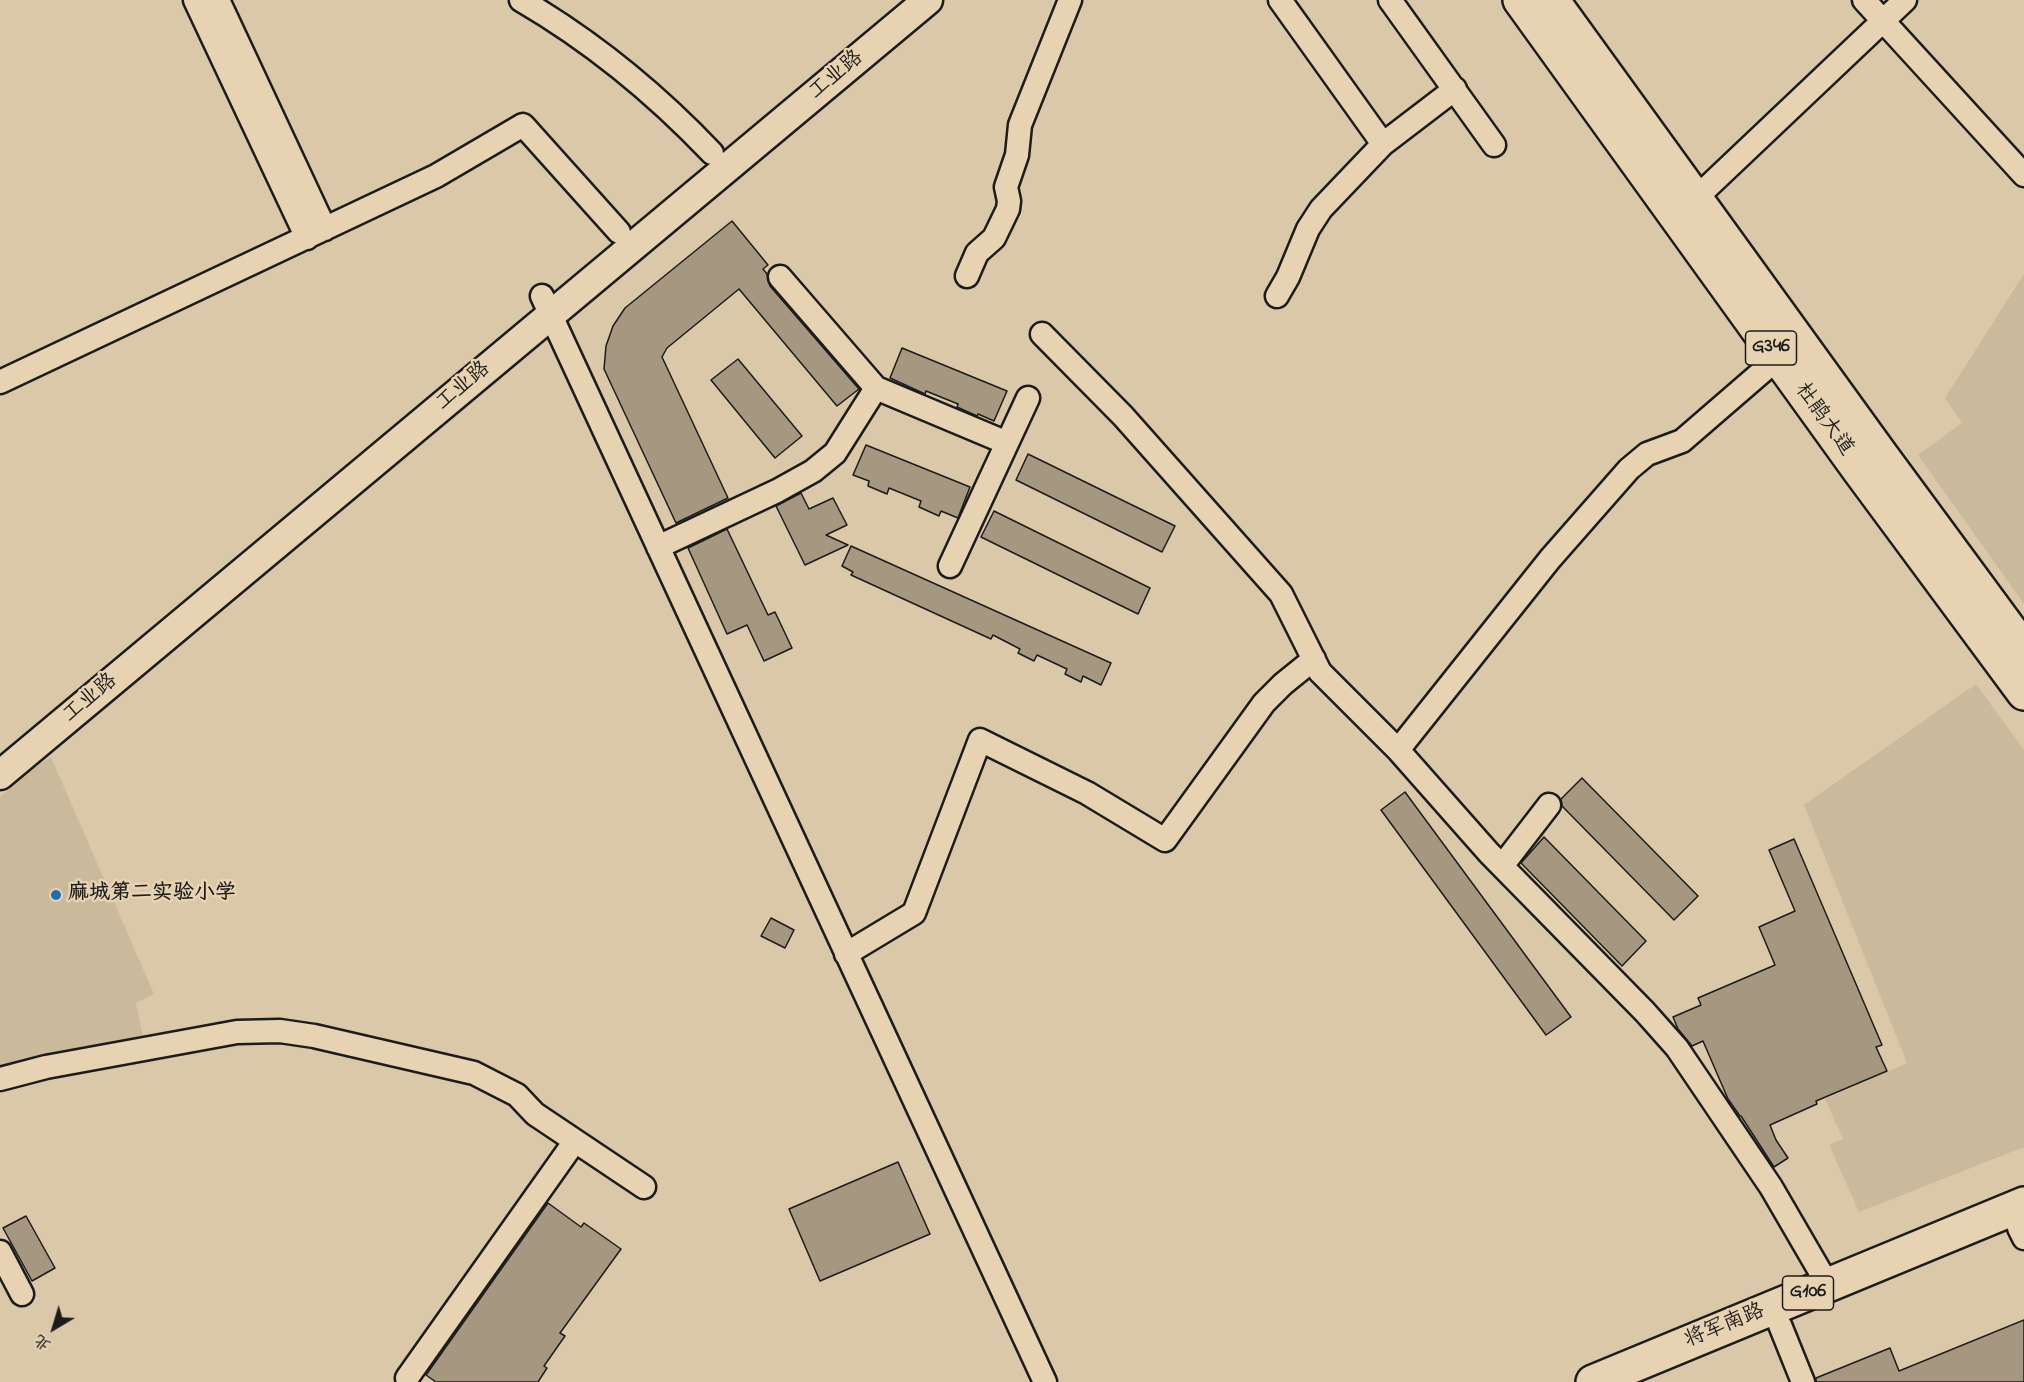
<!DOCTYPE html>
<meta charset="utf-8">
<style>
body{margin:0}
#map{position:relative;width:2024px;height:1382px;overflow:hidden;background:#dbc8a8;font-family:"Indie Flower","LXGW WenKai TC",sans-serif}
canvas{display:block}
.north{position:absolute;left:24px;top:1298px;width:60px;height:60px;-webkit-text-stroke:4px #e7d3b1;paint-order:stroke;rotate:218deg;font-size:16px;font-weight:700;line-height:24px;text-align:center;color:#1c1c1c}
.north::after{content:'';display:block;margin:auto;width:21px;height:27px;background:#1c1c1c;clip-path:polygon(50% 0,100% 100%,50% 72%,0 100%)}
</style>
<div id="map">
<canvas width="2024" height="1382"></canvas>
<div class="north">北</div>
</div>
<script>
const g = document.querySelector('canvas').getContext('2d');
g.lineJoin = 'round';
function paint(path, color) { g.fillStyle = color; g.fill(path, 'evenodd'); }
function stroke(path, color, width, dash) { g.strokeStyle = color; g.lineWidth = width; g.lineCap = dash ? 'butt' : 'round'; g.setLineDash(dash || []); g.stroke(path); }
function write(font, color, halo, rows, align = 'center') {
  g.font = font + ' "Indie Flower","LXGW WenKai TC",sans-serif'; g.lineWidth = 5; g.setLineDash([]); g.textBaseline = 'middle'; g.strokeStyle = halo; g.fillStyle = color; for (const [text, x, y, turn = 0] of rows) {
    g.save(); g.translate(x, y); g.rotate((+turn || 0) * Math.PI / 180); g.textAlign = isNaN(turn) ? turn : align; if (halo) g.strokeText(text, 0, 0); g.fillText(text, 0, 0); g.restore();
  }
}
const built = new Path2D(`
 M2024,274V604L1918,455L1962,423L1945,398Z
 M1976,684L2024,750V1147L1859,1212L1829,1145L1843,1139L1825,1099L1907,1063L1804,805Z
 M51,757L154,994L136,1003L143,1038L0,1069V797L34,768Z`);
const building = new Path2D(`
 M732,221L768,265L763,269L767,274L770,286L859,389L837,406L739,289L667,348L662,357L728,498L676,523L604,369L606,346L613,326L625,308Z
 M902,348L1007,391L994,421L978,414L977,416L957,407L958,404L926,391L925,394L890,378Z
 M738,359L802,436L775,458L711,380Z
 M866,445L970,487L958,518L941,511L939,516L919,507L921,501L889,488L887,494L868,486L869,481L853,475Z
 M1028,454L1175,526L1162,552L1016,480Z
 M801,493L809,509L833,498L847,525L826,535L848,545L805,565L776,506Z
 M994,511L1150,588L1138,614L981,537Z
 M727,529L768,615L775,612L792,648L764,661L747,625L727,634L688,548Z
 M851,546L1111,663L1101,685L1083,676L1081,682L1065,674L1067,669L1037,655L1034,661L1018,653L1020,649L993,635L991,639L851,575L853,572L842,566Z
 M1582,778L1698,896L1674,920L1562,806L1561,799Z
 M1405,792L1571,1017L1546,1035L1381,810Z
 M1544,837L1646,941L1622,966L1521,863Z
 M1794,839L1882,1045L1876,1047L1887,1071L1816,1101L1817,1104L1770,1125L1776,1140L1788,1158L1774,1167L1741,1116H1740L1728,1099L1703,1041L1692,1046L1678,1029L1673,1017L1701,1005L1698,998L1775,965L1759,927L1795,911L1769,850Z
 M771,918L794,930L785,948L761,936Z
 M898,1162L930,1234L820,1281L789,1209Z
 M548,1203L581,1227L584,1223L621,1249L560,1333L565,1336L544,1366L547,1368L538,1382H436L426,1375Z
 M26,1216L55,1268L32,1281L3,1228Z
 M2024,1320V1382H1816V1378L1890,1348L1899,1371Z`);
const minor = new Path2D(`
 M195,0L307,238
 M218,0L325,229
 M521,0C593,42 655,93 712,153
 M1280,0L1383,144
 M1390,0L1494,145
 M1864,0L2024,175
 M1695,199L1905,0
 M967,276L977,253L994,238L1008,209L1009,201L1006,187L1017,155L1020,125L1070,0
 M542,296L1045,1382
 M1277,296L1288,277L1308,229L1321,209L1383,144L1455,89
 M1042,334L1123,416L1281,594L1320,672L1398,750L1489,853L1645,1012L1677,1048L1771,1187L1828,1285
 M0,382L436,176L523,125L619,232
 M876,388L1007,443
 M658,547L777,491L813,471L835,453L876,388L780,277
 M950,566L1028,398
 M1398,750L1550,559L1629,469L1647,454L1682,441L1778,358
 M1502,866L1549,805
 M846,954L914,913L980,740L1087,793L1165,840L1264,703L1283,684L1314,659
 M0,1079L46,1067L237,1032L280,1031L314,1036L474,1073L517,1095L535,1114L644,1187
 M2019,1228L2024,1238
 M0,1252L22,1294
 M1780,1325L1803,1382
 M407,1378L575,1141`);
const major = new Path2D(`
 M0,775L928,0`);
const highway = new Path2D(`
 M1520,0L1859,470L2024,693
 M1552,0L1881,455L2024,649
 M1593,1382L2024,1204`);
const markers = [
 [56,895,6,"#1f6fb2"]
];
const shields = [
 [1771,348,51],
 [1808,1293,51]
];
const shieldNames = [
 ["G346",1771,348],
 ["G106",1808,1293]
];
const streetNames = [
 ["工业路",837,76,-40],
 ["工业路",464,387,-40],
 ["杜鹃大道",1823,420,54],
 ["工业路",91,699,-40],
 ["将军南路",1725,1327,-22]
];
const poiNames = [
 ["麻城第二实验小学",68,895]
];
paint(built, '#cbb99c');
paint(building, '#a59780');
stroke(building, '#1c1c1c', 1.5);
stroke(minor, '#1c1c1c', 27);
stroke(major, '#1c1c1c', 33);
stroke(highway, '#1c1c1c', 38);
stroke(minor, '#e7d3b1', 22);
stroke(major, '#e7d3b1', 28);
stroke(highway, '#e7d3b1', 33);
for (const [x, y, r, color] of markers) { const dot = new Path2D(); dot.arc(x, y, r, 0, 2 * Math.PI); g.fillStyle = color; g.fill(dot); stroke(dot, '#e7d3b1', 2); }
for (const [x, y, w] of shields) { const box = new Path2D(); box.roundRect(x - w / 2, y - 17, w, 34, 4.5); g.fillStyle = '#e7d3b1'; g.fill(box); stroke(box, '#1c1c1c', 1.5); }
write('bold 20px', '#1c1c1c', null, shieldNames);
write('21px', '#1c1c1c', '#e7d3b1', streetNames);
write('bold 21px', '#1c1c1c', '#e7d3b1', poiNames, 'left');
</script>
